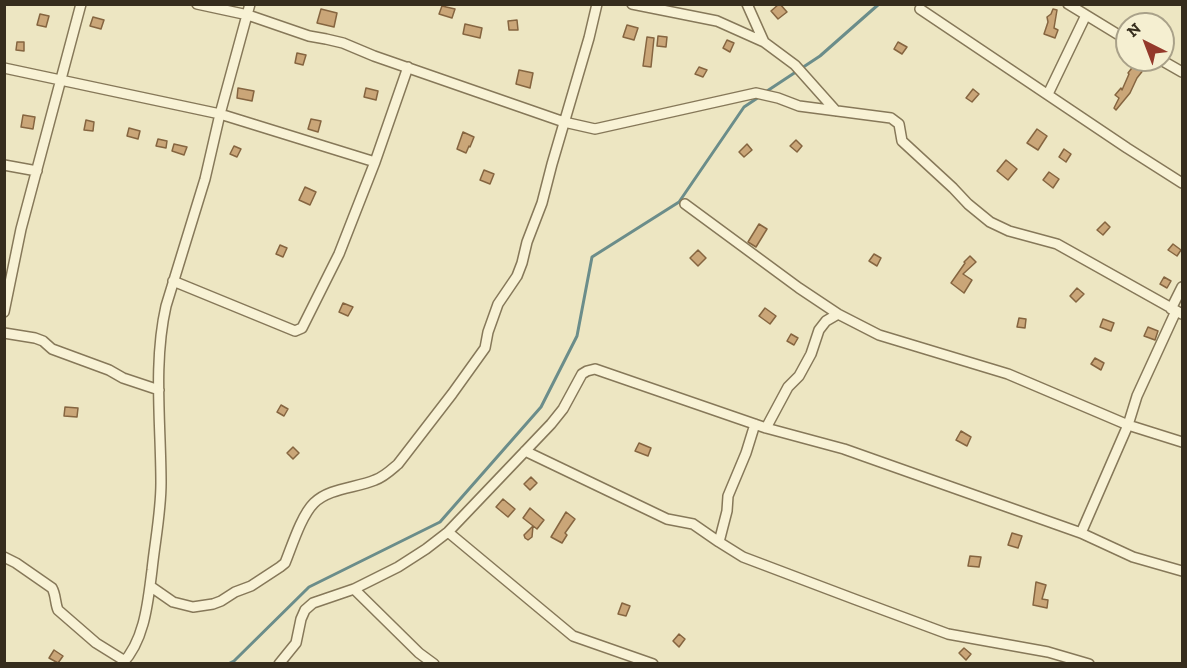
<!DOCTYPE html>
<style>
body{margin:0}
#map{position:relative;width:1187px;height:668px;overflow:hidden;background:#ede6c2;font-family:"Zilla Slab",serif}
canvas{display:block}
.frame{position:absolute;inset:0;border:6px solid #362d1d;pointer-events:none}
.north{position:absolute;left:1115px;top:12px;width:60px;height:60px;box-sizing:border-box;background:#f5efd1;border:2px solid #a9a189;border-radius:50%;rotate:318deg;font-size:16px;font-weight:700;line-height:24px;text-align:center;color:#362d1d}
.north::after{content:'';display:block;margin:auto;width:21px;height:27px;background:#94392b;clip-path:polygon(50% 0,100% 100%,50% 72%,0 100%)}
</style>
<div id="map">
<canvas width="1187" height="668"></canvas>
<div class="frame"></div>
<div class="north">N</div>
</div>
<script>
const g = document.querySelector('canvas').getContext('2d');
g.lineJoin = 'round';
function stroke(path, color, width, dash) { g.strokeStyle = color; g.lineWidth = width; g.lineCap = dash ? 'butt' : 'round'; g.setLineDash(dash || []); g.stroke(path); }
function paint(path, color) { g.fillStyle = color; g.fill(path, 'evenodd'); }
const stream = new Path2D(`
 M764,93L820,56L879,4
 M228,664L234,661L309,587L440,522L541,407L577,336L592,257L679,202L744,107L759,97`);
const building = new Path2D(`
 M779,4H780L787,12L778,19L771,11Z
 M442,6L455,9L452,18L439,14Z
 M321,9L337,13L334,27L317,23Z
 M1053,9L1057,10L1054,28L1058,30L1055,38L1044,34L1048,22L1047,17L1051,14Z
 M40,14L49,16L46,27L37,25Z
 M93,17L104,20L101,29L90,26Z
 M517,20L518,30H509L508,21Z
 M465,24L482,28L480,38L463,34Z
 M627,25L638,28L634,40L623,37Z
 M658,36L667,37L666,47L657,46Z
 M647,37L654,38L651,67L643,66Z
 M727,40L734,43L730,52L723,48Z
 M17,42H24V51L16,50Z
 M898,42L907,47L902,54L894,49Z
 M297,53L306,55L303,65L295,63Z
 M1138,60H1143L1148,64L1137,78L1130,93L1116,110L1114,108L1119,98L1115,95L1121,88L1122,90L1129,74L1128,73Z
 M699,67L707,70L703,77L695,74Z
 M519,70L533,73L530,88L516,84Z
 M238,88L254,91L252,101L237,98Z
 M366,88L378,91L376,100L364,97Z
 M973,89L979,94L972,102L966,98Z
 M23,115L35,117L33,129L21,127Z
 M311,119L321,121L318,132L308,129Z
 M86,120L94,122L93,131L84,130Z
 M129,128L140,131L138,139L127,136Z
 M1037,129L1047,136L1038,150L1027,143Z
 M463,132L474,137L470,147L469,146L466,153L457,149Z
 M158,139L167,141L166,148L156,146Z
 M796,140L802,146L797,152L790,146Z
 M174,144L187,147L184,155L172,151Z
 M747,144L752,150L744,157L739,152Z
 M234,146L241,149L237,157L230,154Z
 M1064,149L1071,154L1066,162L1059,157Z
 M1006,160L1017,169L1008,180L997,171Z
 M484,170L494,174L490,184L480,180Z
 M1049,172L1059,179L1053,188L1043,180Z
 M305,187L316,192L310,205L299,200Z
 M1105,222L1110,227L1103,235L1097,230Z
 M759,224L767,229L756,247L748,242Z
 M1173,244L1181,250L1177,256L1168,250Z
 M280,245L287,248L283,257L276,254Z
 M698,250L706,258L698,266L690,258Z
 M874,254L881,258L877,266L869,261Z
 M970,256L976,262L963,274L972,280L964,293L951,283L965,263L964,262Z
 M1164,277L1171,281L1167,288L1160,284Z
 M1077,288L1084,294L1076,302L1070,296Z
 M343,303L353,307L348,316L339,312Z
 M765,308L776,316L770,324L759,316Z
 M1019,318L1026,319L1025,328L1017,327Z
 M1103,319L1114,323L1111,331L1100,327Z
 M1148,327L1158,331L1155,340L1144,336Z
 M791,334L798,338L794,345L787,341Z
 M1095,358L1104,363L1101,370L1091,364Z
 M281,405L288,409L284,416L277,412Z
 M65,407L78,408L77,417L64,416Z
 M961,431L971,437L967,446L956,440Z
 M639,443L651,448L648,456L635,451Z
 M293,447L299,453L293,459L287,453Z
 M531,477L537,483L530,490L524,484Z
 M503,499L515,509L508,517L496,507Z
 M530,508L544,520L537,529L523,518Z
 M566,512L575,519L565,533L567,535L562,543L551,537Z
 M533,526L532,537L528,540L525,538L524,535Z
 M1012,533L1022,536L1018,548L1008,545Z
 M970,556L981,557L979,567L968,566Z
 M1036,582L1046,585L1042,599L1048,600L1047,608L1033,605Z
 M622,603L630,606L626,616L618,614Z
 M679,634L685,639L679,647L673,641Z
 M964,648L971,654L966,660L959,653Z
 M54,650L63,656L58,663L49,658Z`);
const minor = new Path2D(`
 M197,4L248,15L309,36L326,39L343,43L374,56L564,122L595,129L756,93L778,98L799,106L891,118L899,124L902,141L953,188L968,204L990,222L1009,231L1057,244L1182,314
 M632,4L717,21L764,42L795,65L836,111
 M747,4L764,42
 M1068,4L1127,40
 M920,9L1127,148L1182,183
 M1161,60L1182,72
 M4,68L220,114L375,162
 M1048,94L1086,15
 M4,165L37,171
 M685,204L799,288L838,314L879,335L1008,374L1128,425L1182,442
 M173,281L295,331L302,328L339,254L375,162L408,67
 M1171,309L1182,287
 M4,312L21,229L81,4
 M4,333L35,338L43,341L52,349L109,370L123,378L159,390
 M766,428L788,387L799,376L811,354L819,330L826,321L838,314
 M525,451L667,519L693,524L719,542L743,557L854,599L948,634L1048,652L1089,664
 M448,532L573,636L653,664
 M1081,533L1128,425L1137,396L1176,311
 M719,542L727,511L728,496L746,453L755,424
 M4,557L16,563L52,588C56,595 55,603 58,610L96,643L125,661
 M150,586L173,602L193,607L213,604L221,601L235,592L251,586L280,567L285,563C292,546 301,516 314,503C329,488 356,488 375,480C384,477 391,470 398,464L452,394L485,348L488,332L498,304L517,276L522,263L527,242L542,203L552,164L589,38L597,4
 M354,589L419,653L434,664
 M122,664C145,640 148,601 152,570C155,541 161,512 161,483C161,425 153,363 166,306L205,179L220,114L250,4
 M279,664L296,643L301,619L305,610L313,603L354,589L398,567L426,549L448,532L551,424L563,409L582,374L587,371L595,369L766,428L844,449L1081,533L1133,557L1182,571`);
stroke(stream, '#6b8d8a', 3);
paint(building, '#caa678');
stroke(building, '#856540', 1.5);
stroke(minor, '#867859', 12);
stroke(minor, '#f8f2d5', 9);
</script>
